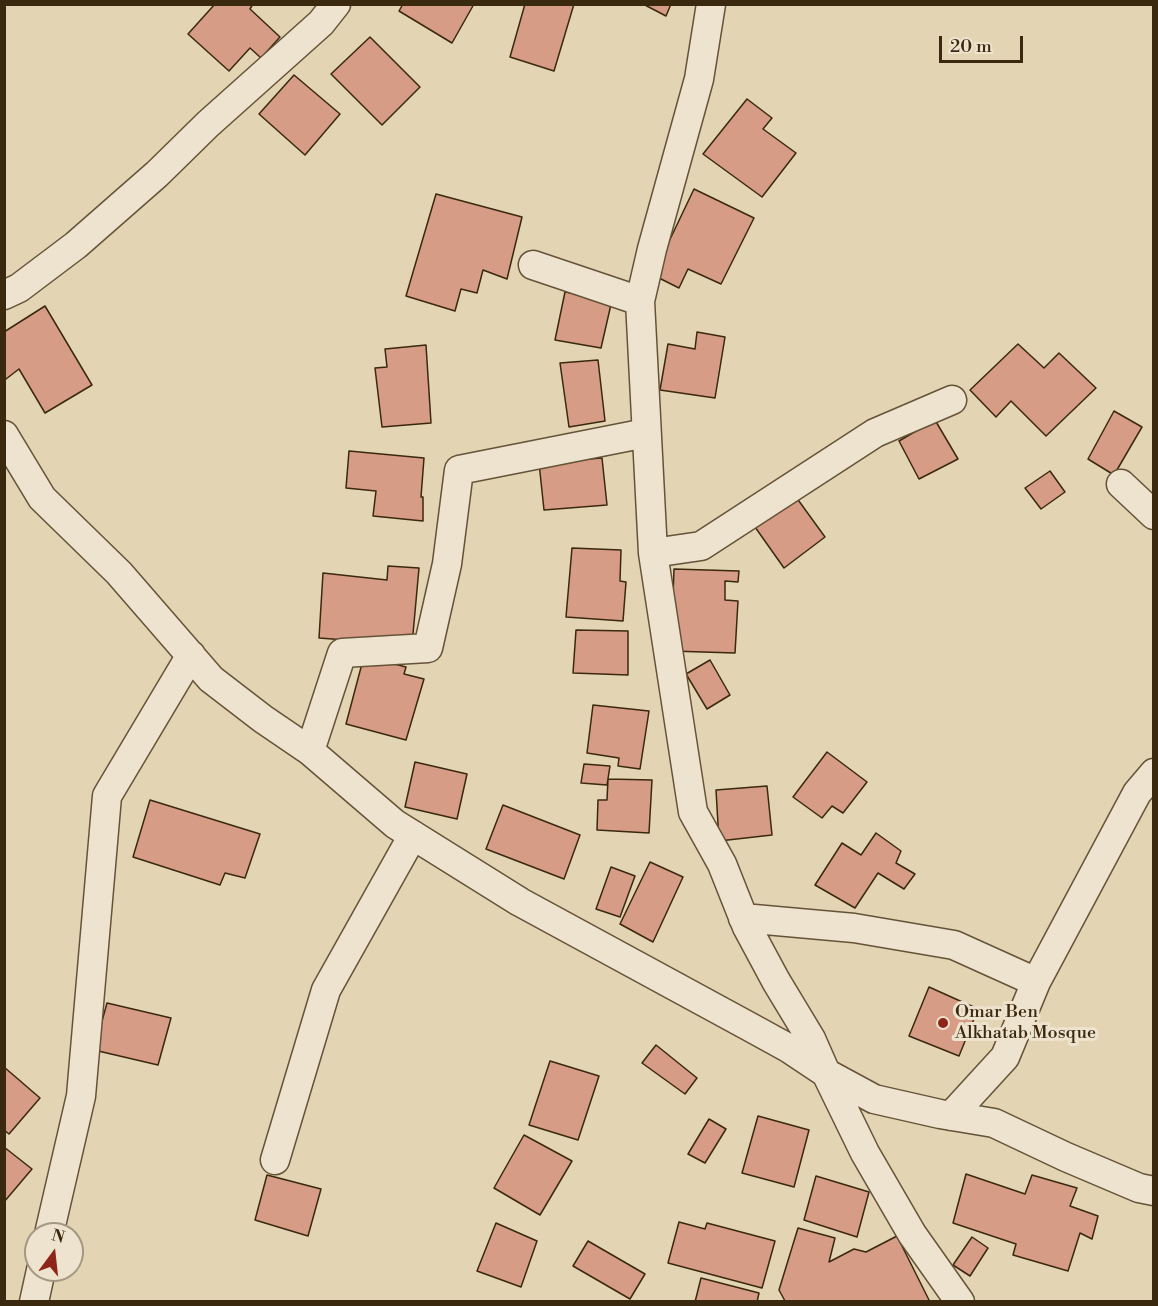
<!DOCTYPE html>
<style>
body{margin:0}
#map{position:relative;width:1158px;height:1306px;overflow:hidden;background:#e3d4b3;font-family:"Libre Bodoni",serif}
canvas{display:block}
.frame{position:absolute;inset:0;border:6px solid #3a280f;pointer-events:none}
.north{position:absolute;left:24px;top:1222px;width:60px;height:60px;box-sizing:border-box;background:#ede3ce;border:2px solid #a59882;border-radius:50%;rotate:15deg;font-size:16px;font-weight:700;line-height:24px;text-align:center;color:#3a280f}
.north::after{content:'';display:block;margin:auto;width:21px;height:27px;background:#8f2418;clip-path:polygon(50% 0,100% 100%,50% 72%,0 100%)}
.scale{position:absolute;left:939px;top:36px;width:84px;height:27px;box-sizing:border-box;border:3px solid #3a280f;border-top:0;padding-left:8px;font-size:18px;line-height:21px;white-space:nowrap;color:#3a280f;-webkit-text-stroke:4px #ede3ce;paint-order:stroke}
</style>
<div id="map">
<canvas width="1158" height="1306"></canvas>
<div class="frame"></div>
<div class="north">N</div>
<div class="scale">20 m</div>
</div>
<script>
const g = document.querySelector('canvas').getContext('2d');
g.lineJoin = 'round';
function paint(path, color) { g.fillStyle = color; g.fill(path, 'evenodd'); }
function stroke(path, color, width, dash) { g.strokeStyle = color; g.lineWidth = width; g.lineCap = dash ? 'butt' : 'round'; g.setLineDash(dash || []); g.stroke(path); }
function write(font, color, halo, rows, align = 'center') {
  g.font = font + ' "Libre Bodoni",serif'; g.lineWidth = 6; g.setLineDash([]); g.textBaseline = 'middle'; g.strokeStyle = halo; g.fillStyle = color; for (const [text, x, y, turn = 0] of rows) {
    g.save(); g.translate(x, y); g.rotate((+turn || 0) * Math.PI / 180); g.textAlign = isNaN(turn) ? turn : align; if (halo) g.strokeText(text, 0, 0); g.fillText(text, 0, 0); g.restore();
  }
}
const building = new Path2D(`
 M215,4H253L250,9L280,37L261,58L250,48L229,71L188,34Z
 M403,4H474L452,43L399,11Z
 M525,4H574L554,71L510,57Z
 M643,4H671L666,16Z
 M370,37L420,87L382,125L331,74Z
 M294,75L340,114L305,155L259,114Z
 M747,99L772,118L763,129L796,153L762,197L703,154Z
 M694,189L754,218L721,284L688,269L679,288L653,275Z
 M436,194L522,217L507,279L483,270L477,293L461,289L455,311L406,296Z
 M565,292L612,300L601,348L555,340Z
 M45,306L92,385L45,413L19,369L6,379L4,376V332Z
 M697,332L725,337L715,398L660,390L668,344L695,349Z
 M1018,344L1044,368L1059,353L1096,388L1046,436L1011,401L996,417L970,390Z
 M426,345L431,423L382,427L375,368L387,367L385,349Z
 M598,360L605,421L569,427L560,363Z
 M1114,411L1142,427L1114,475L1088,459Z
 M935,420L958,459L919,479L899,441Z
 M349,451L424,458L421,497H423V521L373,516L376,491L346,488Z
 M602,458L607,505L544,510L539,463Z
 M1050,471L1065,492L1041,509L1025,488Z
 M796,497L825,537L784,568L755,527Z
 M572,548L621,550L620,581L626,582L623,621L566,617Z
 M388,566L419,568L412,645L319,638L323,573L387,580Z
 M674,569L739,571L738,582L725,581V600L738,601L735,653L671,651Z
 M576,630L628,631V675L573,673Z
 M364,656L406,667L404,674L424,679L406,740L346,724Z
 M710,660L730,695L707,709L686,674Z
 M593,705L649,711L640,769L618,766L619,758L587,753Z
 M827,752L867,782L843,813L832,806L822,818L793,797Z
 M415,762L467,774L457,819L405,807Z
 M584,764L610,766L607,785L581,783Z
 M608,779L652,780L649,833L597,830L598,800H607Z
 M767,786L772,835L719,841L716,790Z
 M150,800L260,834L245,878L225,873L220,885L133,857Z
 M503,805L580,835L564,879L486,849Z
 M876,833L901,851L896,863L915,874L904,889L878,873L855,908L815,885L842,843L861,855Z
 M650,862L683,877L653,942L620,924Z
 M611,867L635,876L620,917L596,909Z
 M929,987L978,1009L959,1056L909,1036Z
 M107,1003L171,1018L158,1065L94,1050Z
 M656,1045L697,1078L685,1094L642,1063Z
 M550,1061L599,1076L578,1140L529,1125Z
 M4,1067L40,1098L9,1134L4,1130Z
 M758,1116L809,1130L794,1187L742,1173Z
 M709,1119L726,1129L705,1163L688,1154Z
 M524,1135L572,1161L540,1215L494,1188Z
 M4,1147L32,1169L4,1202Z
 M966,1174L1025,1194L1032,1175L1077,1188L1070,1206L1098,1216L1092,1239L1080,1233L1068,1271L1013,1255L1016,1244L953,1223Z
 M267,1175L321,1189L308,1236L255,1220Z
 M816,1176L869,1192L857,1237L804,1220Z
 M679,1222L705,1229L707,1223L775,1241L762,1288L668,1263Z
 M496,1223L537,1241L521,1287L477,1271Z
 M798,1228L835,1238L829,1262L854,1249L866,1252L897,1236L930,1302L785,1301L779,1290Z
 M972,1237L988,1248L970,1276L953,1265Z
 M588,1241L645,1274L630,1299L573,1266Z
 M701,1278L759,1293L757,1302H695Z`);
const minor = new Path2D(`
 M711,4L699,79L652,249L640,301L653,553L693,812L722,864L747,927L776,981L811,1039L826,1073L865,1153L912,1234L960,1302
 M533,265L640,301
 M4,295L19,288L76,245L157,174L208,124L321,23L336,4
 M4,435L42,498L119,573L211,679L263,719L310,751L395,824L520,902L750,1027L790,1049L826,1073L874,1099L940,1114L994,1123L1066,1157L1139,1188L1154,1191
 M1121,484L1154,515
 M653,553L701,546L875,433L952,400
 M310,751L342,653L428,648L447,564L459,470L646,433
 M743,918L854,928L954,945L1036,982
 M951,1116L1005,1057L1036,982L1137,793L1154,773
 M275,1160L326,990L413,835
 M49,1234L81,1096L107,796L191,655
 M34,1302L41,1270`);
const markers = [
 [943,1023,6,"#8f2418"]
];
const poiNames = [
 ["Omar Ben",955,1013],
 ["Alkhatab Mosque",955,1034]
];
paint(building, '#d69c85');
stroke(building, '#3a280f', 1.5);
stroke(minor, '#645338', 31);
stroke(minor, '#ede3ce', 28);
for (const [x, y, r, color] of markers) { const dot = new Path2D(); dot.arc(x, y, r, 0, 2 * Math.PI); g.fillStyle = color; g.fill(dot); stroke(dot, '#ede3ce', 2); }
write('18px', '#3a280f', '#ede3ce', poiNames, 'left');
</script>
